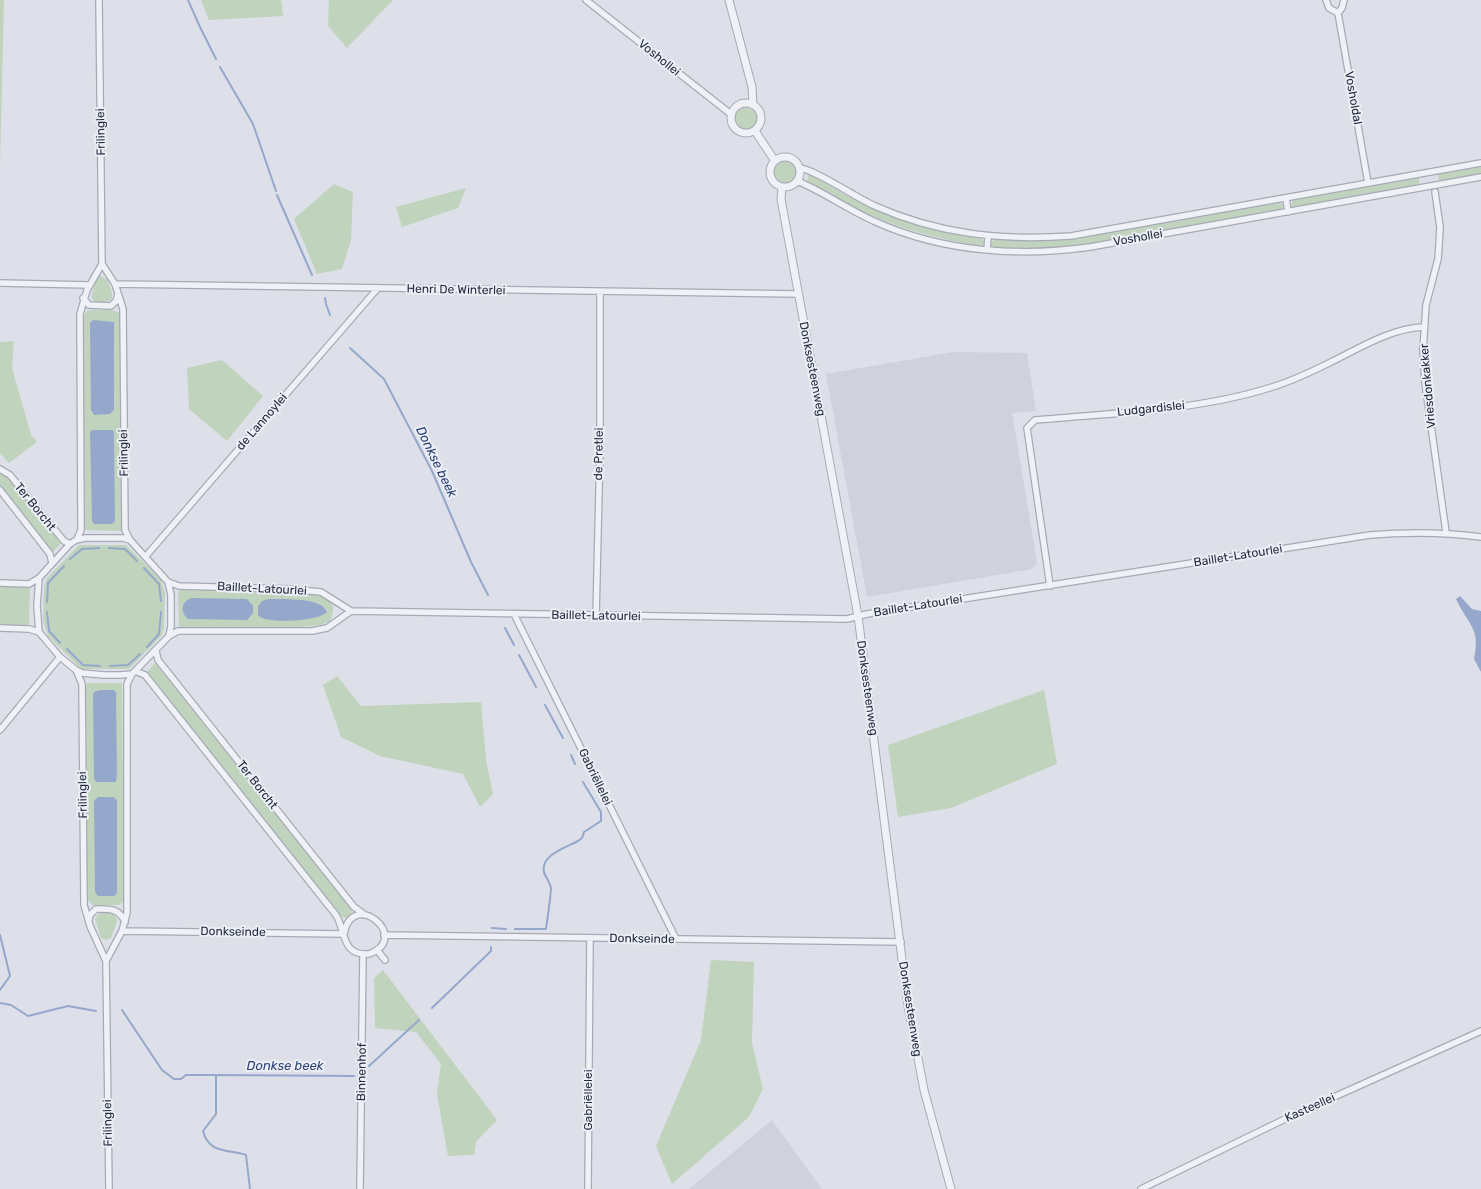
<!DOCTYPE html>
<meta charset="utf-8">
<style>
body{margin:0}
canvas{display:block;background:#dde0e8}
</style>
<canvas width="1481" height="1189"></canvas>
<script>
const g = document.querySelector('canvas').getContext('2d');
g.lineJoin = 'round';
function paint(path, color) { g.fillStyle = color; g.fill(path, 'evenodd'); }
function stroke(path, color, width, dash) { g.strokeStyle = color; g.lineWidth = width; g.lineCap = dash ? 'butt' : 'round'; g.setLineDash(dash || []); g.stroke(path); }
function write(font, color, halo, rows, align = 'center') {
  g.font = font + ' Rubik,sans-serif'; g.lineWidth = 4; g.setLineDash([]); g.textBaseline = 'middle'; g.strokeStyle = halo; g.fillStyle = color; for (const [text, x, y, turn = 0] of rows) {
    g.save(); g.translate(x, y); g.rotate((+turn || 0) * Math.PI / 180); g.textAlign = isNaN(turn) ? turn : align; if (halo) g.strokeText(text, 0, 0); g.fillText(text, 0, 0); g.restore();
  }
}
const built = new Path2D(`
 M953,352L1027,353L1036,411L1012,413L1037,563L1032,569L867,597L826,374Z
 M772,1120L822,1189H689Z`);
const green = new Path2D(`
 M0,0H4L0,168Z
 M201,0H281L283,16L209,20Z
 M329,0H392V1L347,48L328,26Z
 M735 119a11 11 0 1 1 22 0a11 11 0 1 1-22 0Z
 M774 172a11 11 0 1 1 22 0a11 11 0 1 1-22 0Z
 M1481,166V174L1439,182L1438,173Z
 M809,173C861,208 919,229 981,239L984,241V244L981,246C911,235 867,217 807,182Z
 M1419,177V185L1293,208L1291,206L1293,199Z
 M334,184L353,192L351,240L342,269L317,274L294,219Z
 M466,188L458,208L402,227L396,207Z
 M1280,202L1284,206L1282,210L1069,247L1042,249L993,247L991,246L992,241L995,240L1042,241L1078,238Z
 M100,276L107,279L112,293V299L105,303L95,302L91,297L96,280Z
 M90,310H112L119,313L120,318L121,531L85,530V528L83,318L86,312Z
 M14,341L12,368L31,435L37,442L9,463L0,453V342Z
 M222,360L263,396L227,441L189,409L187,368Z
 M0,474H3L8,476L61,543L53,552L0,486Z
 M79,545H126L161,580L165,593L164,627L162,635L129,669H81L48,636L43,621L44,588L47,578Z
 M0,586L30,587L29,626H0Z
 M182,590L286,591L322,596L329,600L333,606V612L330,621L321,625L293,628H179L178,591Z
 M155,663L351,908L352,912L349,917L345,918L340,915L147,672Z
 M337,676L361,706L481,702L486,760L493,794L480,807L463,774L380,756L341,737L323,685Z
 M122,683L124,901L119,905H92L87,899L86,686L87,683Z
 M1044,690L1057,764L951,808L898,817L888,745Z
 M110,912L115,913L117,921L111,938L105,940L101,938L95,919L99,913Z
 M711,960L754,962L752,1043L763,1089L749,1117L672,1184L656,1146L701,1040Z
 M383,970L497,1120L476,1142L474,1155L448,1156L437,1094L441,1064L416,1032L375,1028L374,978Z`);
const water = new Path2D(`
 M93,320L114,322V410L110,414L94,415L91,410L90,330V323Z
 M93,430H112L114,432L115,521L112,524H94L92,521L90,432Z
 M1460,596L1472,609L1481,611V672L1474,659C1481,628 1468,625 1456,599Z
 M192,598L247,599L253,606V613L247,620L188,619C180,612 181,601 192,598Z
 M269,599C282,599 322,597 327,612C320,621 265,625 258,615V606L262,601Z
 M100,690H114L116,693L117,773L116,782H96L94,778L93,695L94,692Z
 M98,797H114L117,801V893L114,896H98L95,892L94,801Z`);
const stream = new Path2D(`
 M188,0L200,27L216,59
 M220,67L253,124L276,191
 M277,195L312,275
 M325,298L326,304L330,315
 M350,348L384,379L432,471L471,562L488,595
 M109,548L125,549L137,561
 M70,559L82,549L99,548
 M144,568L159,584L161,601
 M47,602L48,583L64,566
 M47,612L49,631L60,643
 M505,628L514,645
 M147,647L159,634L161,612
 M67,649L83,665L100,666
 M519,655L536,687
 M110,666L128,665L140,654
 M545,705L563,738
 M571,755L575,764
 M492,928L506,929
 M515,929H546C548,915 550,902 551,889C551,883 545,877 544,872C540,855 567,847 578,841L582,838L584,832L601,821V812L583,782
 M0,935L10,976L0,990
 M0,1003L11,1005L28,1016L68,1006L96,1011
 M432,1008L491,951V947
 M122,1010L162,1070L174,1079H181L186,1075H216V1114L203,1131C209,1154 227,1149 246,1155L250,1189
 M369,1066L419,1020
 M217,1075L354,1076`);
const minor = new Path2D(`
 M99,0L102,264L115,284L123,309L125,530L130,540
 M586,0L732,115
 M1326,0L1329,8L1338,13
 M1338,13L1368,183
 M1338,13L1342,8L1344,0
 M799,168C813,168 858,199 875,206C938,234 1002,241 1071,236L1481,163
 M795,183C798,182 801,182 804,184C828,195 851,211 876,222C943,252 1019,257 1090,247L1481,177
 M1435,192L1440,227L1439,245L1438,259L1426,305L1423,350L1425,383L1446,532
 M1286,198L1288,212
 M987,250L988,237
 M0,283L89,285
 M115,284L798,294
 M83,298L89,305L111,306L116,301L118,294
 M0,469L10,475L64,541L70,544
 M0,490L50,554L52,563
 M85,538H123L130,540L168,582L171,595V626L169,636L135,671L132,674L120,675H104L82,673L76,670L60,657L39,632L37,606L39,578L70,544L76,540Z
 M77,539L81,530L80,314L87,290L102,264
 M146,556L378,288
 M168,582L179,586L289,589L321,592L351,611L847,619L867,614L1370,535C1408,532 1443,532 1481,537
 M0,583L29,584L39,578
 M1050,586L1027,428L1035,420C1112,413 1195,411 1269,388C1290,382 1311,372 1331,362C1360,348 1391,328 1424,327
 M514,614L676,939
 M596,616L600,448V292
 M0,628L29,629L39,632
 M169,636L178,631H312L327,628L351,611
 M156,651L158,660L354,907L365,915
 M76,670L82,684L84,905L90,926L106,961L109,1189
 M135,671L145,675L336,915C346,931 341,956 369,954C413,938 352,887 344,934
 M0,730L60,657
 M89,920L90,915L96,909C110,909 119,908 125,922
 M122,931L344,934
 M384,935L901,942
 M377,950L385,960
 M106,961L122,931L127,913V684L132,674
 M360,1189L363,954
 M588,1189L590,938
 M1141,1189L1285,1119L1481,1031`);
const tertiary = new Path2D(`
 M729,0L752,87L753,105
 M731 118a15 15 0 1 1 30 0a15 15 0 1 1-30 0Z
 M755,131L775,161
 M770 172a15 15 0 1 1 30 0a15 15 0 1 1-30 0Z
 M782,187L781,199L858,616L908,1006L924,1090L951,1189`);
const streetNames = [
 ["Voshollei",659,58,39],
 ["Vosholdal",1353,98,80],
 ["Frilinglei",101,132,-91],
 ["Voshollei",1138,238,-10],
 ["Henri De Winterlei",456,290,1],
 ["Donksesteenweg",812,369,79],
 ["Vriesdonkakker",1428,386,-95],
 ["Ludgardislei",1151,409,-6],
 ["de Lannoylei",262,422,-49],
 ["Frilinglei",124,453,-91],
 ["de Pretlei",599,454,-89],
 ["Ter Borcht",35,507,51],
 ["Baillet-Latourlei",1238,556,-9],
 ["Baillet-Latourlei",262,589,3],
 ["Baillet-Latourlei",918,606,-9],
 ["Baillet-Latourlei",596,616,1],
 ["Donksesteenweg",867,688,82],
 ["Gabriëllelei",595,777,64],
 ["Ter Borcht",257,785,52],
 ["Frilinglei",83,795,-91],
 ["Donkseinde",233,932,1],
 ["Donkseinde",642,939,1],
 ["Donksesteenweg",910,1009,81],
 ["Binnenhof",362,1072,-89],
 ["Gabriëllelei",589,1100,-90],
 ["Kasteellei",1310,1108,-24],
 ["Frilinglei",108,1123,-91]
];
const waterNames = [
 ["Donkse beek",436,462,64],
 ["Donkse beek",285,1066]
];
paint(built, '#cfd2dd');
paint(green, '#c0d3bd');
paint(water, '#95a8cc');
stroke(stream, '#95a8cc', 2);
stroke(minor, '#a6aab6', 8);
stroke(tertiary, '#a6aab6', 9);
stroke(minor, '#f0f1f6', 5.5);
stroke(tertiary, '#f0f1f6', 7);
write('12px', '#252b40', '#eceff6', streetNames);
write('italic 13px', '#2c4377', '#eceff6', waterNames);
</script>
